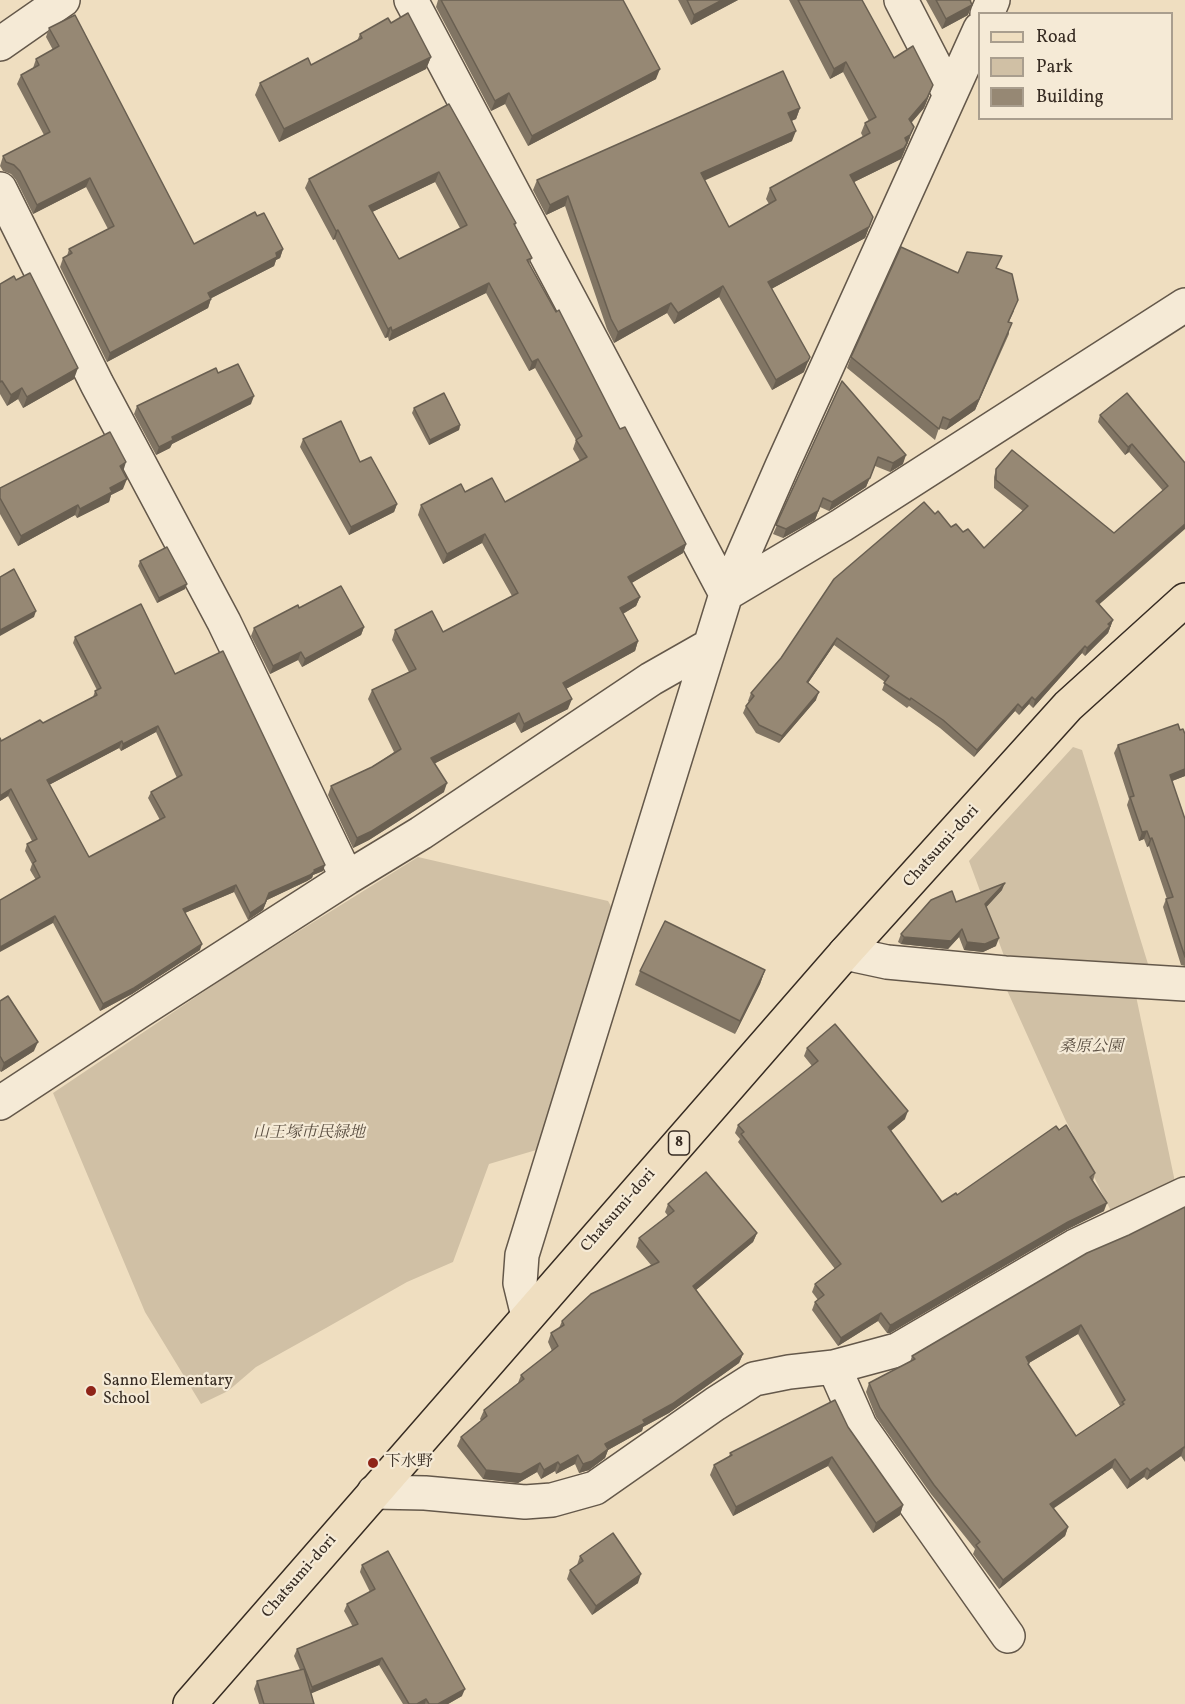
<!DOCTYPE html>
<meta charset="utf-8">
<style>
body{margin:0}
#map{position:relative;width:1185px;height:1704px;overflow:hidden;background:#efdec0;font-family:Vollkorn,serif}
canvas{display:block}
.legend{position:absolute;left:978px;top:12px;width:195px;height:108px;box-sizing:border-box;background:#f5ead6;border:2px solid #a99e8e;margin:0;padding:8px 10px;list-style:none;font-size:18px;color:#362b22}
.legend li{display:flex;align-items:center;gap:12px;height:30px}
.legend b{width:30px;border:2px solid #a99e8e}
</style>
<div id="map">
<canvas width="1185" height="1704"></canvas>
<ul class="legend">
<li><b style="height:8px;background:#efdec0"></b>Road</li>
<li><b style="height:16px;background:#d0c0a5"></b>Park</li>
<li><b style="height:16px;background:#968874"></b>Building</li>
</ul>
</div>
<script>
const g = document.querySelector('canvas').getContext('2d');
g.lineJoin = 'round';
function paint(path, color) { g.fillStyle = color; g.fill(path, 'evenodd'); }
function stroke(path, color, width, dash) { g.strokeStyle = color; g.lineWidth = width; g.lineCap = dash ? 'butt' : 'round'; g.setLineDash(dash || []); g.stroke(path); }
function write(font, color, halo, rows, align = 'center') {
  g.font = font + ' Vollkorn,"Noto Serif JP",serif'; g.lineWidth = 4.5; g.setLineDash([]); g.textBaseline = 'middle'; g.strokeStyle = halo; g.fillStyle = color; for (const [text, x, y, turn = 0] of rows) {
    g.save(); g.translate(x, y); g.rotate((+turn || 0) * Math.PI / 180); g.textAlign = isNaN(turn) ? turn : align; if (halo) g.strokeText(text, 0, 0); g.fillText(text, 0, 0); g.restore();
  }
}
const green = new Path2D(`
 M1073,747L1082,750L1148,964L1142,972L1007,964L969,861Z
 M418,857L608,901L616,915L543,1148L489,1164L453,1262L407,1282L326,1328L256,1367L228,1391L201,1404L145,1312L53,1093L230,974Z
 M1006,988L1136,996L1175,1182L1111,1211L1065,1119Z`);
const minor = new Path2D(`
 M411,0L726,594L842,525L1185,305
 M901,0L950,95
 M987,14L993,0
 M0,189L97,384L224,622L347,878
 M845,953L887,962L1005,973L1185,984
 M0,1103L140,1011L347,878L421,833L651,679L709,646
 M528,1316L520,1283L522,1255L726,594L782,466L980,29
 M834,1367L860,1426L1008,1636
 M374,1492L425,1493L525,1502L552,1500L595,1488L715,1404L754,1379L789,1372L834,1367L897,1350L1075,1246L1185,1194`);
const tertiary = new Path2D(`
 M0,44L63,0`);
const primary = new Path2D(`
 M190,1704L845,953L1068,706L1185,600`);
const wall = new Path2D(`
 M438,0H623L656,79L528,146L505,104L491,111L436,7Z
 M678,0H738L691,25Z
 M789,0H862L894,58L929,96L924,108L911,123L910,138L901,159L854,182L873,217L865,238L771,289L804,372L772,390L719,297L674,324L667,313L614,343L607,329L565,206L546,215L533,190L537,180L800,108L796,119L791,121L792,141L704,180L729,227L769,204L766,199L770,188L863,137L861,133L865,123L869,121L843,72L830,79Z
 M926,0H972L970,1L968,15L942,29Z
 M391,23L431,57L426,69L279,142L255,95L260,83L311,65L357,41L360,34Z
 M49,28L194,244L257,216L283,249L280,258L276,260L274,266L211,298L208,308L107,362L60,267L63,258L67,256L69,249L108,229L86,187L33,214L16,180L11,174L3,171L0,166L3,156L44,135L17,84L21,75L33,68L36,59L53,50L46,37Z
 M449,104L516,223L515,226L532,258L529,264L620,429L686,544L683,553L631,583L640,597L636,606L623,614L638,641L635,651L566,689L568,709L521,733L515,722L435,763L444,792L369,840L353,848L328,795L331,786L372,767L394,752L368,699L372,690L409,672L392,640L395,630L443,632L512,596L482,543L443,564L418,515L421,505L465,492L505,502L580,461L573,449L576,440L535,368L529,371L486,293L389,341L388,337L385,338L335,239L333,240L305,188L309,179ZM435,182L460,228L399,259L372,212Z
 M997,268L1014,311L1009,322V334L975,410L946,430L939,428L935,440L847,368L851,357L958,273Z
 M0,284L74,379L23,408L18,399L7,406L0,394Z
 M218,373L251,404L172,444L170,448L156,455L134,414L137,406Z
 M842,381L903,464L890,472L875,466L866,487L829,511L820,507L815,520L783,538L773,534Z
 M414,408L460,425L459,430L429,445L412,413Z
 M1100,415L1185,463L1176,536L1099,604L1113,620L1108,633L1085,656L1082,653L1033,708L1029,704L1019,715L1015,711L974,757L940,728L909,706L907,708L882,690L885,682L834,645L808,683L816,700L779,743L756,733L743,713L746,706L749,702L748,701L751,693L935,514L951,527L963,532L984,548L1023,511L994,488V477L996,469L1114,533L1163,491L1129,452L1125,455L1098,422Z
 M303,439L360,462L397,504L394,512L349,535L300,447Z
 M123,472V489L111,495L109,502L77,518L75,515L18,546L0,514V488Z
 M140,561L185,589L157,603L138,566Z
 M299,608L364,627L361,635L302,667L298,660L270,674L251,636L254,628Z
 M75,637L175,674L323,871L313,875L312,878L307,881L267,900L263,910L248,920L234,892L185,913L200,950L132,994L100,1011L53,923L36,880L30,870L32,864L25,851L27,844L32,841L8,796L0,801V738L1,741L43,723L93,697L95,691L97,690L73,643ZM156,732L177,778L151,792L148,798L160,820L89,857L49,785L119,748L121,751Z
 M1180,730L1185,734V776L1172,781L1185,819V966L1181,965L1163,907L1166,899H1167L1149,846L1147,847L1144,839L1139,841L1127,805L1129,799L1114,753L1118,745Z
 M1002,890L986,907L996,946L983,952L964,950L959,937L948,949L901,944L898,942L901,934L956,902Z
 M765,970L760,984L735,1034L635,985L640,971Z
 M0,1001L34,1051L1,1072L0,1071Z
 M807,1048L905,1119L890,1131L942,1202L957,1195L1095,1173L1093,1181L1104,1211L1066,1230L890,1333H887L878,1321L838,1346L812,1310L815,1302L818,1300L812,1292L815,1284L835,1269L738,1142L740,1139L735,1133L738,1125L812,1066L804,1056Z
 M668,1204L757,1233L753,1242L696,1290L743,1354L739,1363L669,1413L643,1427L642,1431L608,1450L605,1458L589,1470L579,1473L575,1464L556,1474L555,1471L541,1479L537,1472L518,1483L483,1479L457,1446L461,1437L481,1421L480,1419L484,1410L518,1383L521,1375L552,1351L548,1342L551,1333L559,1328L562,1321L651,1265L636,1247L639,1238L668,1216L665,1212Z
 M1185,1207V1462L1181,1456L1147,1480L1144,1477L1127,1489L1112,1468L1053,1508L1068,1527L1065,1536L999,1589L973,1554L975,1549L931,1494L876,1417L866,1392L869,1383L910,1362L912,1356L1129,1235ZM1078,1334L1120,1406L1076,1436L1028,1365L1029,1363Z
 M848,1427L903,1505L900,1515L873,1533L828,1466L733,1516L710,1475L714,1465L729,1457L730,1453Z
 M580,1556L638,1583L592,1615L567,1579L570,1570L577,1565Z
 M362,1565L462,1696L448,1704H403L379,1665L311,1693L314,1704H259L254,1689L257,1681L300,1670L294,1656L297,1649L353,1627L344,1611L347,1604L370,1592L360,1572Z`);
const shadedWall = new Path2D(`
 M722,0H738L691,25L694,15Z
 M972,5L968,15L942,29L946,19Z
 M431,57L426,69L279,142L284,129Z
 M846,62L843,72L830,79L834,69Z
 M660,69L656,79L528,146L532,136Z
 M933,85L924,108L906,129L909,119Z
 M509,93L505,104L491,111L495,101Z
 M800,108L796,119L784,124L788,113Z
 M914,127L901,159L846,186L850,175Z
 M796,131L792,141L697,184L701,173Z
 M439,172L435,182L366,215L369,206Z
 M90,178L86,187L33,214L37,205Z
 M568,196L565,206L546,215L550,205Z
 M873,217L865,238L764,293L768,282Z
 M338,230L335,239L333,240L336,231Z
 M283,249L280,258L276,260L274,266L204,302L208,293Z
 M489,283L486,293L389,341L392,331Z
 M723,286L719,297L674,324L678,313Z
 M211,299L208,308L107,362L110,353Z
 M671,303L667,313L614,343L618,332Z
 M1012,323L975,410L946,430L950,420Z
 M391,327L388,337L385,338L388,329Z
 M810,357L804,372L772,390L776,380Z
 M538,359L535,368L529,371L532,362Z
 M78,368L74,379L23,408L27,397Z
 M22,388L18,399L7,406L11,395Z
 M254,396L251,404L172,444L170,448L156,455L159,447L172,437Z
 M460,425L459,430L429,445L430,440Z
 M1132,444L1129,452L1125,455L1128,447Z
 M906,455L903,464L890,472L893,463Z
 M878,457L866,487L829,511L832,502Z
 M126,462L123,472L120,466Z
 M127,479L123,489L111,495L109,502L77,518L80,509L110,488Z
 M823,498L815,520L783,538L786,529Z
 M397,504L394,512L349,535L351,527Z
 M78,505L75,515L18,546L21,536Z
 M1185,524V529L1094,609L1096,601Z
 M485,534L482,543L443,564L447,554Z
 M686,544L683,553L625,587L628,577Z
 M187,584L185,589L157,603L159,598Z
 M640,597L636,606L617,617L620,608Z
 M36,611L34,617L0,636V630Z
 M1113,620L1108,633L1085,656L1087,648L1108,624Z
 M364,627L361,635L302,667L305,659Z
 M837,638L834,645L804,689L807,682Z
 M638,641L635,651L560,692L563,683Z
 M1085,646L1082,653L1033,708L1035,700Z
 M301,652L298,660L270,674L273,666Z
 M819,692L816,700L779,743L782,736Z
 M1032,697L1029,704L1019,715L1022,708Z
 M572,699L568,709L521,733L524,724Z
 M1018,704L1015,711L974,757L977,750Z
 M519,713L515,722L428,767L431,758Z
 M158,726L156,732L121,751L123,744Z
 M122,741L119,748L45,787L47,780Z
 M1185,769V776L1167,783L1170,775Z
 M447,783L444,792L369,840L353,848L357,838Z
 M11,789L8,796L0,801V796Z
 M1147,831L1144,839L1139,841L1142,832Z
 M1152,838L1149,846L1147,847L1150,839Z
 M325,865L323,871L313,875L312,878L307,881L267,900L263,910L248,920L250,913L269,893Z
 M1005,883L1002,890L982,912L985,904Z
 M236,885L234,892L180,915L183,909Z
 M55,916L53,923L0,952V947Z
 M962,929L959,937L948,949L901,944L904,937Z
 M999,938L996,946L983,952L964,950L967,942Z
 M202,944L200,950L132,994L100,1011L103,1004Z
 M765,970L760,984L735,1034L740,1021Z
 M38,1042L34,1051L1,1072L4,1063Z
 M908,1111L905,1119L885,1136L888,1127Z
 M1107,1203L1104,1211L1066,1230L890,1333H887L890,1325L1068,1222Z
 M757,1233L753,1242L690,1295L693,1286Z
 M881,1313L878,1321L838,1346L841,1338Z
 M1081,1325L1078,1334L1022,1367L1026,1357Z
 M743,1354L739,1363L669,1413L643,1427L642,1431L608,1450L605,1458L589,1470L579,1473L583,1464L605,1444Z
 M1184,1447L1181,1456L1147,1480L1150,1471Z
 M578,1455L575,1464L556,1474L560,1465Z
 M832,1457L828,1466L733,1516L736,1507Z
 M1115,1459L1112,1468L1047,1513L1050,1504Z
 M558,1462L555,1471L541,1479L544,1470Z
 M540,1463L537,1472L518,1483L483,1479L486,1470Z
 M1147,1468L1144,1477L1127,1489L1130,1480Z
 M903,1505L900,1515L873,1533L876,1523Z
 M1068,1527L1065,1536L999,1589L1003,1580Z
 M641,1574L638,1583L592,1615L596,1606Z
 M382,1658L379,1665L310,1694L312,1687Z
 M465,1689L462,1696L448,1704H438Z
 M426,1699L425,1704H417Z`);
const building = new Path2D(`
 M441,0H623L660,69L532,136L509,93L495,101Z
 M687,0H722L694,15Z
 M798,0H862L894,58L913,46L933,85L927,98L909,119L914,127L910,135L905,138L907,143L904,148L850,175L873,217L869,227L768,282L810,357L808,361L776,380L723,286L678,313L671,303L618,332L611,319L568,196L550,205L537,180L783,71L800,108L788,113L796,131L701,173L729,227L776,200L770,188L870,133L865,123L876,117L846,62L834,69Z
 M936,0H970L972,5L946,19Z
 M408,13L431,57L284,129L260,83L308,58L311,65L362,38L360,34L388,18L391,23Z
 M75,15L194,244L255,212L257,216L264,213L283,249L276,253L277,257L208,293L211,299L110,353L63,258L72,253L69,249L114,226L90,178L37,205L20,171L14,165L6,162L3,156L50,132L21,75L39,65L36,59L59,46L49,28Z
 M449,104L516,223L514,224L532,258L527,260L556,312L559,310L620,429L625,427L686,544L628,577L640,597L620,608L638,641L563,683L572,699L524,724L519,713L431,758L447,783L372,831L357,838L331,786L372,767L401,749L372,690L416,669L395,630L432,611L443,632L518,593L485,534L447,554L421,505L461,484L465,492L492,478L505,502L587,457L576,440L582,436L580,432L538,359L532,362L489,283L392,331L391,327L388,329L338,230L336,231L309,179ZM439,172L467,225L399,259L369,206Z
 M901,247L958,273L967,252L1002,256L996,268L1012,274L1018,300L1008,322L1012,323L979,399L950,420L943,417L939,429L851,357Z
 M30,273L78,368L27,397L22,388L11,395L2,381L0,382V284L14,276L16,280Z
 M238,364L254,396L172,437L173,440L159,447L137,406L216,368L218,373Z
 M842,381L906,455L893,463L878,457L870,478L832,502L823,498L818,511L786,529L776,525Z
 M444,393L460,425L430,440L414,408Z
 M1127,393L1185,463V524L1096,601L1113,620L1108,624L1110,626L1087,648L1085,646L1035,700L1032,697L1022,708L1018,704L977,750L943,720L911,698L910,700L884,683L889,676L837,638L807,682L819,692L782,736L759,725L746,706L754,696L751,693L781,658L834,579L924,502L935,514L938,511L951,527L956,524L963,532L968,529L984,548L1028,506L996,480V469L1012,450L1114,533L1168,486L1132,444L1128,447L1100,415Z
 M341,421L360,462L371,457L397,504L351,527L303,439Z
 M110,432L126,462L120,466L127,479L110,488L112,492L80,509L78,505L21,536L0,498V488Z
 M167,547L187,584L159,598L140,561Z
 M14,569L36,611L0,630V577Z
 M341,586L364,627L305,659L301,652L273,666L254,628L298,605L299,608Z
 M141,604L175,674L223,651L325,865L314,870L315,871L310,875L269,893L265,903L250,913L236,885L183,909L202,944L134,988L103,1004L55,916L0,947V900L40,877L33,863L36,861L27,844L37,839L11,789L0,796V738L1,741L40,720L43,723L97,695L95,691L101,688L75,637ZM158,726L182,775L151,792L165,817L89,857L47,780L122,741L123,744Z
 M1178,724L1180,730L1183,729L1185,734V769L1170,775L1185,819V957L1166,899L1173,897L1152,838L1150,839L1147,831L1142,832L1130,797L1134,796L1118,745Z
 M1005,883L985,904L999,938L985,944L967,942L962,929L951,941L904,937L901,934L931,900L952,891L956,902Z
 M665,921L765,970L740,1021L640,971Z
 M8,996L38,1042L4,1063L0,1056V1001Z
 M835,1024L908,1111L888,1127L942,1202L956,1193L957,1195L1056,1126L1059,1130L1066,1125L1095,1173L1090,1177L1107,1203L1068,1222L893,1324L890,1325L881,1313L841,1338L815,1302L824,1295L815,1284L841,1264L741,1134L744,1132L738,1125L818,1061L807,1048Z
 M706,1172L757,1233L693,1286L743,1354L672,1404L643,1420L645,1423L605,1444L608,1449L592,1461L583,1464L578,1455L560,1465L558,1462L544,1470L540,1463L521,1474L486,1470L461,1437L487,1416L484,1410L524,1379L521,1375L558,1346L551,1333L564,1325L562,1321L591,1294L659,1262L639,1238L674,1211L668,1204Z
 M1185,1207V1448L1184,1447L1150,1471L1147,1468L1130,1480L1115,1459L1050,1504L1068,1527L1003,1580L976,1545L980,1542L934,1485L880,1408L869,1383L915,1359L912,1356L1087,1253L1129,1235ZM1081,1325L1125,1400L1122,1402L1124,1404L1076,1436L1028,1364L1029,1363L1026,1357Z
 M835,1400L848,1427L903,1505L876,1523L832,1457L736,1507L714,1465L732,1455L730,1453Z
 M613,1533L641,1574L596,1606L570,1570L583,1561L580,1556Z
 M388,1551L465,1689L438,1704H429L426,1699L417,1704H409L382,1658L312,1687L297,1649L358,1624L347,1604L375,1589L362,1565Z
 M304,1669L314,1704H264L257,1681Z`);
const markers = [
 [91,1391,6,"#8f2418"],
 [373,1463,6,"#8f2418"]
];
const shields = [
 [679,1143,21]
];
const shieldNames = [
 ["8",679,1143]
];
const streetNames = [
 ["Chatsumi-dori",942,847,-48],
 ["Chatsumi-dori",619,1211,-49],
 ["Chatsumi-dori",300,1577,-49]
];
const parkNames = [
 ["桑原公園",1091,1048],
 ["山王塚市民緑地",309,1134]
];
const poiNames = [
 ["Sanno Elementary",103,1382],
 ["School",103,1400],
 ["下水野",385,1463]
];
paint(green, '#d0c0a5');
stroke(minor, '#64584a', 36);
stroke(tertiary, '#64584a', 36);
stroke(primary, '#362b22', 36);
stroke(minor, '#f5ead6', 33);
stroke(tertiary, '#f5ead6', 33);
stroke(primary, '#efdec0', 33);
paint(wall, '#817564');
paint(shadedWall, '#695f51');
paint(building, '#968874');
stroke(building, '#695f51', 1.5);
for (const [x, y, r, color] of markers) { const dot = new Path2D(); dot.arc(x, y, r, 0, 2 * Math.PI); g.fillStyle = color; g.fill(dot); stroke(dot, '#f5ead6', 2); }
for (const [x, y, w] of shields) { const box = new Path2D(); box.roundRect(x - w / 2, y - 12, w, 24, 4.5); g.fillStyle = '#f5ead6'; g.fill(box); stroke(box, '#362b22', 1.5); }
write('bold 15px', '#362b22', null, shieldNames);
write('16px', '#362b22', '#f5ead6', streetNames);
write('italic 16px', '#5c5043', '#f5ead6', parkNames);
write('16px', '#362b22', '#f5ead6', poiNames, 'left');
</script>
